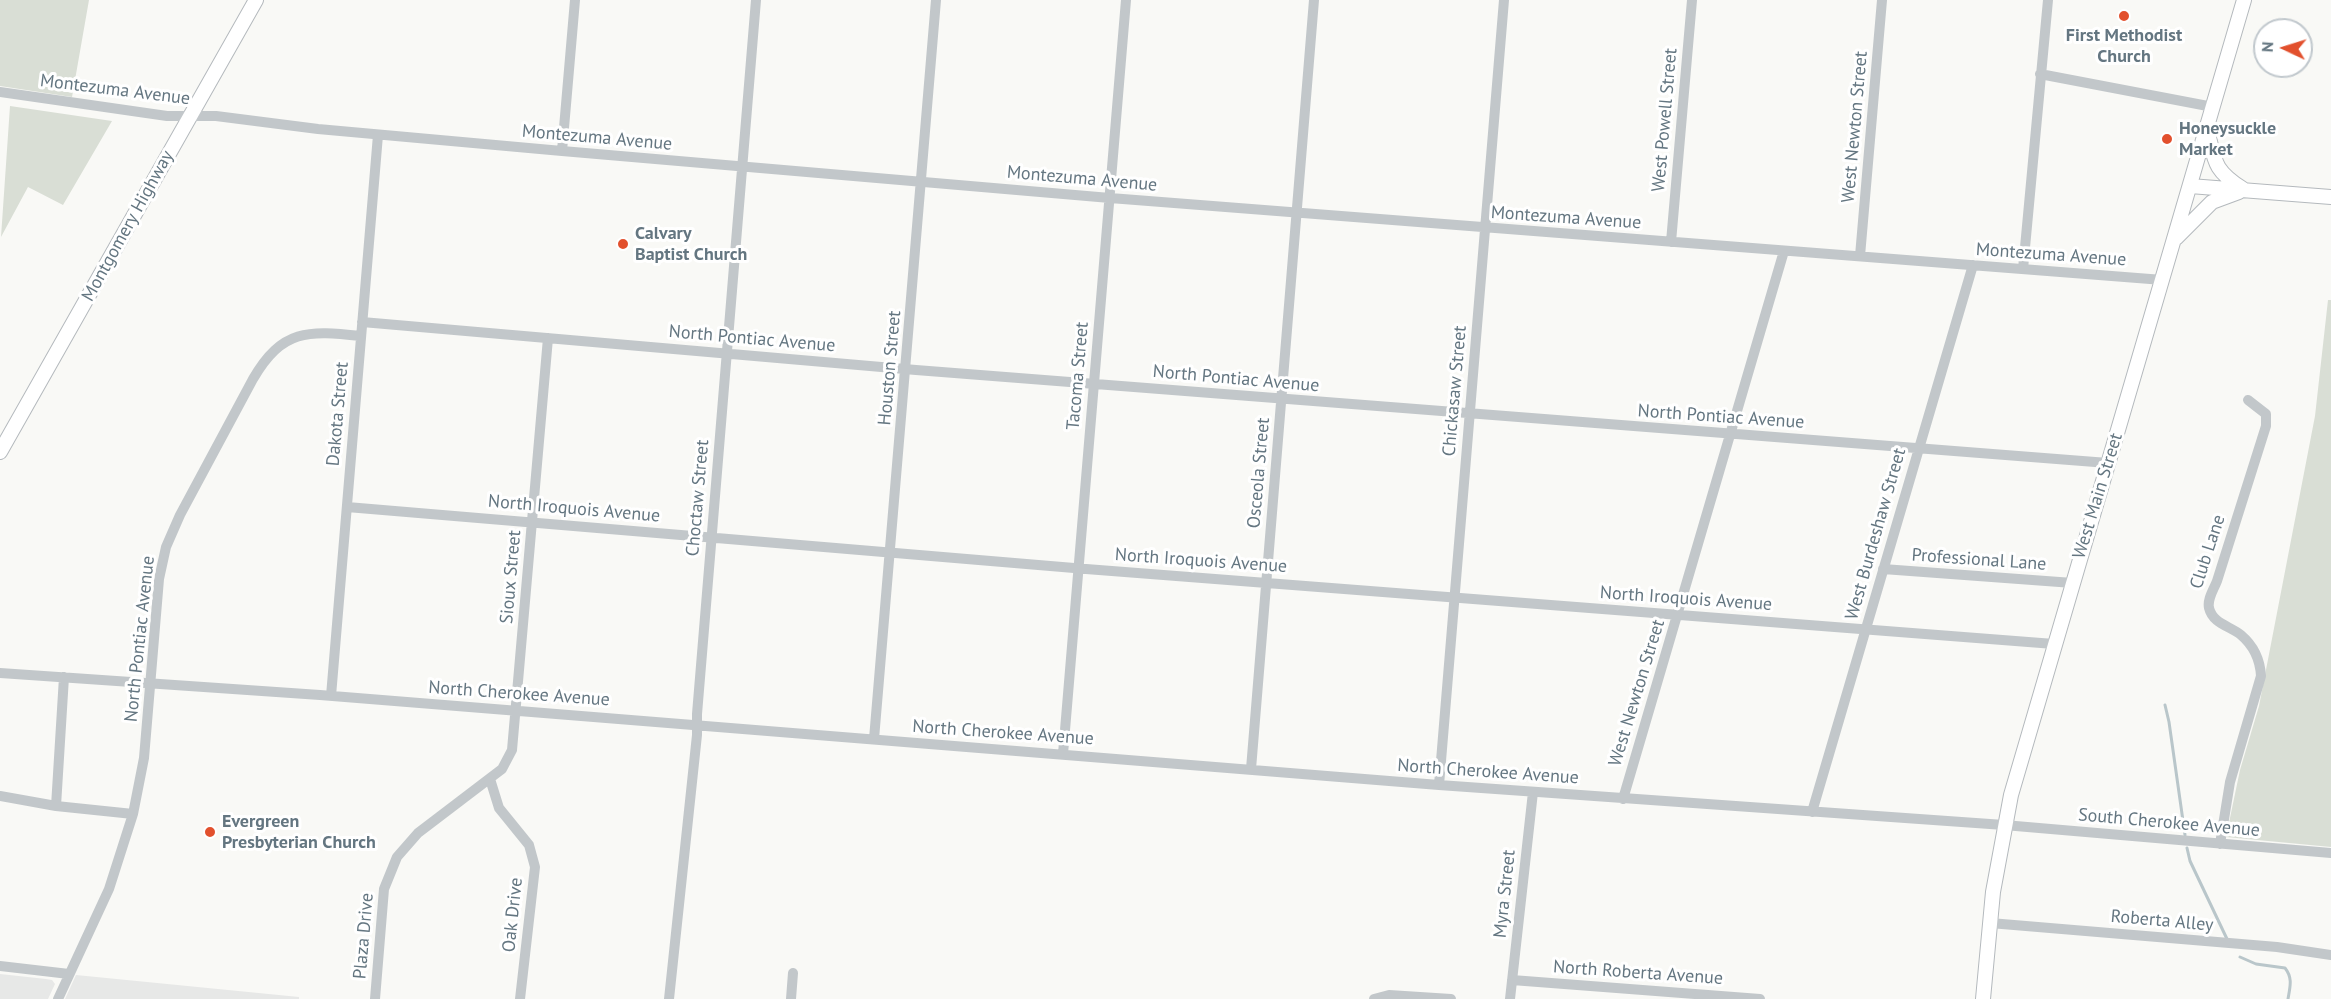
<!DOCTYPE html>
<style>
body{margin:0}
#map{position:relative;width:2331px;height:999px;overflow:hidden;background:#f9f9f6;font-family:"PT Sans",sans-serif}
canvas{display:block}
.north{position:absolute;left:2253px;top:18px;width:60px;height:60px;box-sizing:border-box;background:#fff;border:2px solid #c1c8cd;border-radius:50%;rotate:274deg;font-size:16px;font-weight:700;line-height:24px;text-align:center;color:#647681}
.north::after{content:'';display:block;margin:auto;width:21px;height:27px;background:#e2502d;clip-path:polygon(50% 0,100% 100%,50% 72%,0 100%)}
</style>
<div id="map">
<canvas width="2331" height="999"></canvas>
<div class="north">N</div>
</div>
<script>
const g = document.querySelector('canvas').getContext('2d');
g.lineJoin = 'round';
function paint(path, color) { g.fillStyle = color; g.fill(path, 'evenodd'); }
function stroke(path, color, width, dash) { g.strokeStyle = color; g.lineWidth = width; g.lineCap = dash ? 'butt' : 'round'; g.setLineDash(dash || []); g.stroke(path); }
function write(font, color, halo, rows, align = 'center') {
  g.font = font + ' "PT Sans",sans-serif'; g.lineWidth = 6; g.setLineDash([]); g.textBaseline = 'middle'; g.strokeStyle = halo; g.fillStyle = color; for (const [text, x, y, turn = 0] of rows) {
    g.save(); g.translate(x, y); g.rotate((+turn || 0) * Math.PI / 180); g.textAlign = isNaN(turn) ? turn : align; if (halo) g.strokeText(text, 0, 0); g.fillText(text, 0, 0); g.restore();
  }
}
const built = new Path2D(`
 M0,974L46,979L52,980L55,984L48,999H0Z
 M76,975L299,997V999H65Z`);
const green = new Path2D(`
 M0,0H89L72,97L0,86Z
 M10,106L112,121L63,205L28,187L1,237Z
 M2328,300H2331V847L2226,837L2240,770L2259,706L2315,416Z`);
const stream = new Path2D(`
 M2165,705L2169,722L2185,835
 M2187,848L2190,861L2227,939
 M2240,957L2256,964L2285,968C2293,978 2290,987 2288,999`);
const minor = new Path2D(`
 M2040,74L2213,107
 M0,92L167,116H216L318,129L562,151L1110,198L2163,280
 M562,151L575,0
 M1671,242L1692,0
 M1860,256L1882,0
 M2023,269L2048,0
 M362,322L916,370L2108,463
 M347,507L1086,569L2054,644
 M1883,569L2073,583
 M0,673L320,695L1439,785L2004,825L2331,853
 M331,696L378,135
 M874,739L936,0
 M1063,754L1126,0
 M1251,769L1314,0
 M490,779L499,808L529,845L535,867L520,999
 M1439,785L1504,0
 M0,796L56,806L133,814
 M1623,799L1784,251
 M56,806L64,677
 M1812,812L1973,265
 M2220,844L2230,782L2261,676C2260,659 2254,646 2241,635C2230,626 2213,624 2209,608C2207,599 2214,589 2217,581L2266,426V414L2248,400
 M1990,923L2277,947L2331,955
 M0,966L69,974
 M1512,980L1760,999
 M58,999L109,889L133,814L144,758L159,579L166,547L180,515L253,379C282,329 308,330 361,336
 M375,999L384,889L397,857L418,833L502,769L512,750L548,338
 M669,999L697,735V714L756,0
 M791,999L793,973
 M1374,999L1389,995L1451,999
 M1510,999L1533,792`);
const major = new Path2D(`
 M2207,129C2215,161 2213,170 2243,189
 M2190,186L2331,197
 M2176,238L2212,202L2239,192
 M0,452L256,0
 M1983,999L1993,892L2011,795L2244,0`);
const markers = [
 [2124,16,6,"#e2502d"],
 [2167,139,6,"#e2502d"],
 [623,244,6,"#e2502d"],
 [210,832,6,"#e2502d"]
];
const poiNames = [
 ["First Methodist",2124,36,"center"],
 ["Church",2124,57,"center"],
 ["Honeysuckle",2179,129],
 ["Market",2179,150],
 ["Calvary",635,234],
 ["Baptist Church",635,255],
 ["Evergreen",222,822],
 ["Presbyterian Church",222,843]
];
const streetNames = [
 ["Montezuma Avenue",115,90,7],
 ["West Powell Street",1665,120,-85],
 ["West Newton Street",1855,127,-85],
 ["Montezuma Avenue",597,138,5],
 ["Montezuma Avenue",1082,179,5],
 ["Montezuma Avenue",1566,218,4],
 ["Montgomery Highway",128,226,-61],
 ["Montezuma Avenue",2051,255,4],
 ["North Pontiac Avenue",752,339,5],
 ["Houston Street",890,368,-85],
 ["Tacoma Street",1078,376,-85],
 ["North Pontiac Avenue",1236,379,5],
 ["Chickasaw Street",1455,391,-85],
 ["Dakota Street",338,414,-85],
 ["North Pontiac Avenue",1721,417,4],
 ["Osceola Street",1259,473,-85],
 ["West Main Street",2098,496,-73],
 ["Choctaw Street",698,498,-85],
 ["North Iroquois Avenue",574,509,5],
 ["West Burdeshaw Street",1876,534,-74],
 ["Club Lane",2208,552,-72],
 ["Professional Lane",1979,560,4],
 ["North Iroquois Avenue",1201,561,4],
 ["Sioux Street",511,577,-85],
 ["North Iroquois Avenue",1686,599,4],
 ["North Pontiac Avenue",140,639,-84],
 ["West Newton Street",1637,693,-73],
 ["North Cherokee Avenue",519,694,4],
 ["North Cherokee Avenue",1003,733,4],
 ["North Cherokee Avenue",1488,772,4],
 ["South Cherokee Avenue",2169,823,5],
 ["Myra Street",1505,894,-84],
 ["Oak Drive",513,915,-84],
 ["Roberta Alley",2162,921,5],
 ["Plaza Drive",364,936,-85],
 ["North Roberta Avenue",1638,973,4]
];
paint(built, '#e7e8e7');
paint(green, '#d9ded5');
stroke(stream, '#b9c6ca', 3);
stroke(major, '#b4b9bd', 16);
stroke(minor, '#c2c7ca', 10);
stroke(major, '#fff', 14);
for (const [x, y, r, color] of markers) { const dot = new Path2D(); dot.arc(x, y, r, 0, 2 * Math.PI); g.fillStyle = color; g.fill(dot); stroke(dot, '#fff', 2); }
write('bold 18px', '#647681', '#fff', poiNames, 'left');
write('18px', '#647681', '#fff', streetNames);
</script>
